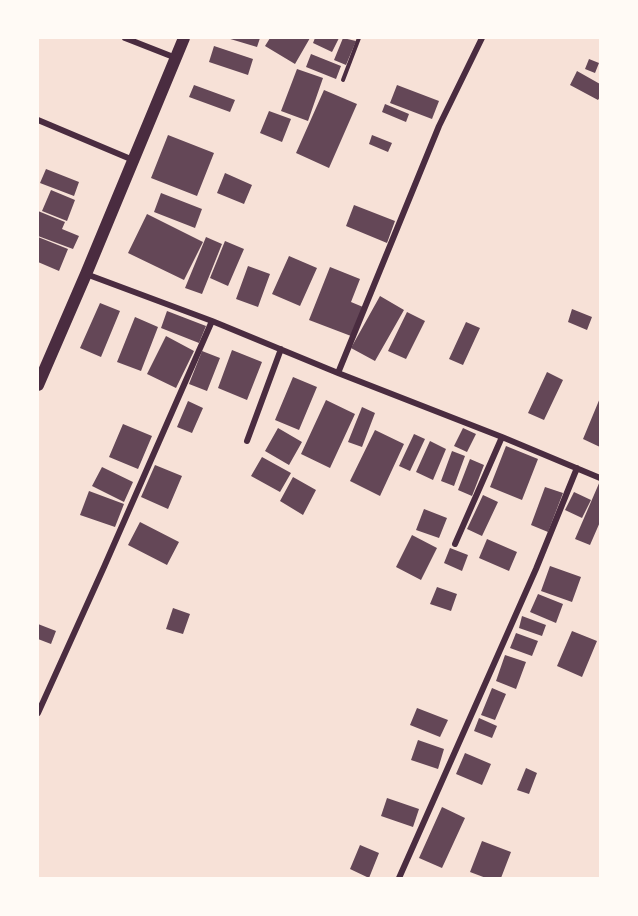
<!DOCTYPE html>
<style>
body{margin:0}
#map{position:relative;width:638px;height:916px;overflow:hidden;background:#f7e1d7;font-family:"Archivo Narrow",sans-serif}
canvas{display:block}
.frame{position:absolute;inset:0;border:39px solid #fffaf5;pointer-events:none}
</style>
<div id="map">
<canvas width="638" height="916"></canvas>
<div class="frame"></div>
</div>
<script>
const g = document.querySelector('canvas').getContext('2d');
g.lineJoin = 'round';
function paint(path, color) { g.fillStyle = color; g.fill(path, 'evenodd'); }
function stroke(path, color, width, dash) { g.strokeStyle = color; g.lineWidth = width; g.lineCap = dash ? 'butt' : 'round'; g.setLineDash(dash || []); g.stroke(path); }
const building = new Path2D(`
 M227,38H260L257,47Z
 M270,38H310L295,64L265,46Z
 M315,38H339L332,52L313,43Z
 M343,38L356,41L346,65L334,60Z
 M214,46L253,59L248,75L209,62Z
 M311,54L341,66L336,79L306,67Z
 M589,59L599,63L595,73L585,69Z
 M297,69L323,78L308,121L281,111Z
 M577,71L600,84V97L598,100L570,85Z
 M194,85L235,100L230,112L189,97Z
 M397,85L439,101L432,119L390,103Z
 M324,90L357,104L329,168L296,153Z
 M385,104L409,114L406,122L382,112Z
 M269,111L291,119L282,142L260,133Z
 M168,135L214,153L197,196L151,178Z
 M372,135L392,143L388,152L369,144Z
 M46,169L79,182L74,196L40,183Z
 M225,173L252,185L244,204L217,193Z
 M51,190L75,200L67,221L42,211Z
 M161,193L202,209L195,228L154,212Z
 M354,205L395,221L387,243L346,226Z
 M38,211L65,222L62,229L79,236L73,249L38,236Z
 M147,214L203,242L184,280L128,253Z
 M38,237L68,249L59,271L38,262Z
 M206,237L222,244L202,294L185,288Z
 M225,241L244,249L228,286L210,278Z
 M289,256L317,268L300,306L272,294Z
 M248,266L270,274L258,307L236,299Z
 M330,267L360,279L351,302L363,307L351,336L309,320Z
 M380,296L404,310L375,361L351,348Z
 M100,303L120,311L101,357L80,348Z
 M572,309L592,317L587,330L568,322Z
 M167,311L206,326L199,343L161,328Z
 M407,312L425,321L406,359L388,351Z
 M135,317L158,327L141,371L117,362Z
 M466,322L480,328L463,365L449,359Z
 M166,336L194,351L176,388L147,374Z
 M232,350L262,362L247,400L218,388Z
 M202,351L220,358L207,391L189,384Z
 M547,372L563,380L544,420L528,413Z
 M293,377L317,387L299,430L275,420Z
 M600,398V447L583,439Z
 M326,400L355,414L330,468L301,454Z
 M188,401L203,408L192,433L177,427Z
 M362,407L375,413L362,447L348,442Z
 M123,424L152,436L138,469L109,457Z
 M278,428L302,442L289,465L265,451Z
 M463,428L476,434L467,452L454,446Z
 M375,430L404,444L380,496L350,481Z
 M414,434L425,439L410,471L399,466Z
 M430,441L446,449L433,480L416,472Z
 M506,446L538,459L522,500L490,487Z
 M452,451L465,456L454,486L441,481Z
 M262,457L291,473L280,492L251,476Z
 M470,459L484,465L472,496L458,490Z
 M155,465L182,476L168,509L141,497Z
 M102,467L133,482L124,502L92,486Z
 M293,477L316,490L303,515L280,501Z
 M600,481V522L590,545L575,539Z
 M545,487L563,493L548,532L531,525Z
 M89,491L124,504L115,527L80,515Z
 M574,492L591,500L582,518L565,510Z
 M483,495L498,502L482,536L467,529Z
 M424,509L447,518L439,538L416,530Z
 M140,522L179,542L167,565L128,545Z
 M412,535L437,548L421,580L396,567Z
 M487,539L517,552L509,571L479,558Z
 M450,548L468,555L462,571L444,563Z
 M550,566L581,577L572,602L541,591Z
 M437,587L457,594L451,611L430,604Z
 M538,594L563,604L556,623L530,612Z
 M173,608L190,614L183,634L166,629Z
 M522,616L546,625L542,636L519,628Z
 M38,624L56,631L51,644L38,639Z
 M572,631L597,641L582,677L557,666Z
 M516,633L538,641L532,656L510,648Z
 M505,655L526,662L516,689L496,681Z
 M492,688L506,694L495,720L481,715Z
 M417,708L448,720L440,737L410,725Z
 M479,718L497,726L492,738L474,731Z
 M418,740L444,749L438,769L411,760Z
 M465,753L491,764L482,785L456,774Z
 M526,768L537,773L529,794L517,790Z
 M387,798L419,809L413,827L381,816Z
 M442,807L465,818L442,868L419,858Z
 M482,841L511,852L501,878H486L470,872Z
 M360,845L379,853L369,878L350,869Z`);
const service = new Path2D(`
 M343,80L359,38`);
const minor = new Path2D(`
 M125,38L176,58
 M38,120L133,160
 M86,274L212,321L338,373L502,437L600,478
 M338,373L439,126L482,38
 M247,441L281,349
 M455,544L502,437
 M38,713L104,567L212,321
 M399,878L536,569L577,468`);
const secondary = new Path2D(`
 M38,385L86,274L184,38`);
paint(building, '#644757');
stroke(service, '#4a2c40', 4);
stroke(minor, '#4a2c40', 6);
stroke(secondary, '#4a2c40', 12);
</script>
